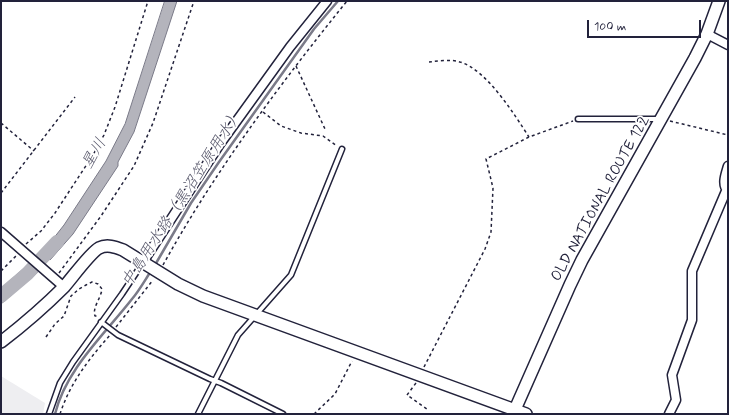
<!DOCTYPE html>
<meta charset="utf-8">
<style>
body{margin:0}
#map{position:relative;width:729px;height:415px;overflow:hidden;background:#fff;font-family:Mynerve,sans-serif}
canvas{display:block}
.frame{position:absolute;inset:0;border:2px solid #22223b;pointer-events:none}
.scale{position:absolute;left:587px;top:20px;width:114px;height:18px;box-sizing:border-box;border:2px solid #22223b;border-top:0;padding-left:5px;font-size:12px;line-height:14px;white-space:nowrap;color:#22223b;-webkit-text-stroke:3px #fff;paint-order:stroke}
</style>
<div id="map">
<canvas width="729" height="415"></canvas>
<div class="frame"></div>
<div class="scale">100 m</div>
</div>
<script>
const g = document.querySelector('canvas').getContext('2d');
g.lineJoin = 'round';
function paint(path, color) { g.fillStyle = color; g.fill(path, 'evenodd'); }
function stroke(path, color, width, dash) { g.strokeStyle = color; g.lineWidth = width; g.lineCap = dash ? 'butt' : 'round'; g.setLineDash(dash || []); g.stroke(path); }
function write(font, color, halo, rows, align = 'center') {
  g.font = font + ' Mynerve,"Klee One",sans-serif'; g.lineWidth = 3.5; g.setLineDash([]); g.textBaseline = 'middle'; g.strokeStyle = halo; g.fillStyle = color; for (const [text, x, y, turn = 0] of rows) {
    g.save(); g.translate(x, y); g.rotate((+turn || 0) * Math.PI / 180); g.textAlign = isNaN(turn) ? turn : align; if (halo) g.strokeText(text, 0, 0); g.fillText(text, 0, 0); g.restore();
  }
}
const built = new Path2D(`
 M1,376L45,403L43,414H1Z`);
const water = new Path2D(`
 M165,1H177L134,132L118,162V166L73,234L50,260L42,253L64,225L106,161L125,124Z
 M28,265L38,272L1,304V289Z`);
const stream = new Path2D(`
 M155,265L191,203L219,162L314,29L338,1
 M55,414C66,369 104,335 132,299C139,291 145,280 151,271`);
const river = new Path2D(`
 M1,296L27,274L57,242`);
const path = new Path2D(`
 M429,62C439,61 451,59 460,62C487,70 514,114 529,137
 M296,66L325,129
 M263,112L281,126L301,133L323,136L337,146
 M670,121L728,135
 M1,123L34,151
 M1,193L75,97
 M26,244L41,231L55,213L93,155L104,135L115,107L148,1
 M163,265C215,171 280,84 347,1
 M1,271L16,256
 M59,273L101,216L134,166L153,123L194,1
 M116,327L153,280
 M46,337L55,324L64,316L71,296L79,289L86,285L92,282L98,284L102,289C101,298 92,308 95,316H99
 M424,367L485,249L491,232L493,188L486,159L529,137L573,121
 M416,383L407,395L427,409
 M60,414C70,383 89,359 110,335
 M314,414L335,394L352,361`);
const lane = new Path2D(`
 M578,119H659
 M101,322L118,335L210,379L221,383L283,414
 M49,414L60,383L73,362L122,294L142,264
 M198,414L238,335L291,275L342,149`);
const street = new Path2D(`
 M707,34L728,45
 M728,166C726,173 721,185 728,191
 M1,232L64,287
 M143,262L220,144L290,47L327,1
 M669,414L676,400L672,375L692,320V271L726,191`);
const secondary = new Path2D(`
 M1,342C23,325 44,307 64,287C72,278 90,253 99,248C107,244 115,247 123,250L178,284L203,296L526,414
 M513,414L570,285L582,260L695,58L707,34L719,1`);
const streetNames = [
 ["OLD NATIONAL ROUTE 122",601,199,-61]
];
const waterNames = [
 ["星川",95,154,-60],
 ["中島用水路（黒沼笠原用水）",183,199,-57]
];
paint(built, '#eeeef1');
paint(water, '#b4b4bc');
stroke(water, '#7a7a88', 1);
stroke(stream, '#7a7a88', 2.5);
stroke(river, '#b4b4bc', 14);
stroke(lane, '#22223b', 7);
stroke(street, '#22223b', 11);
stroke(secondary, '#22223b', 14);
stroke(path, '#22223b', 1.5, [3, 3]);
stroke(lane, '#fff', 4);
stroke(street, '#fff', 8);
stroke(secondary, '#fff', 11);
write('15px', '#22223b', '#fff', streetNames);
write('italic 16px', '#5c5c6f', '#fff', waterNames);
</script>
